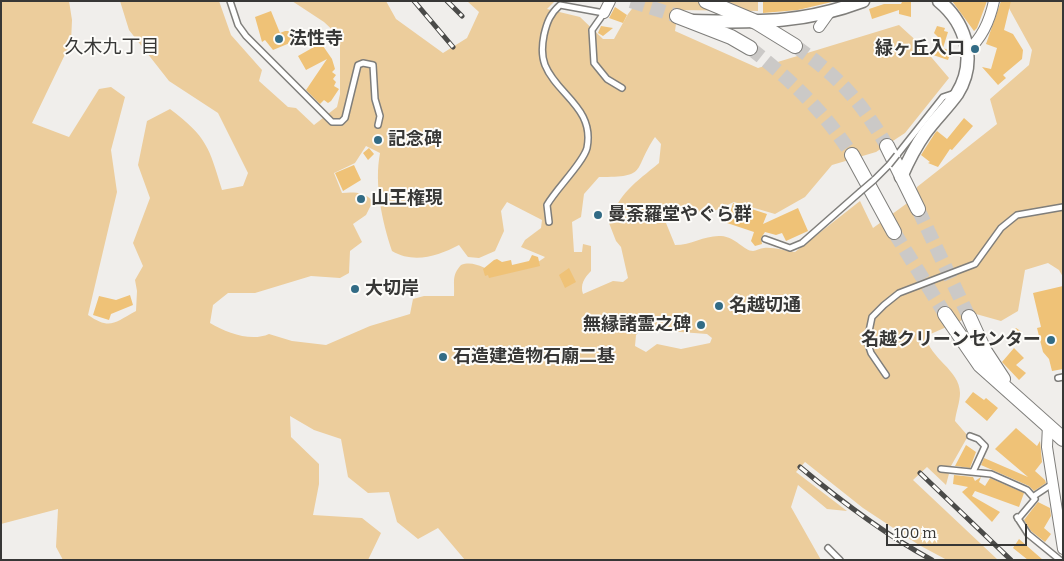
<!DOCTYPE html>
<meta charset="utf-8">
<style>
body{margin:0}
#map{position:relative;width:1064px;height:561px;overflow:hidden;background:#f0eeeb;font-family:Bitter,serif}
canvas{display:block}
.frame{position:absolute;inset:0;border:2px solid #373736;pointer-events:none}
.scale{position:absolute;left:886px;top:524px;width:141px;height:22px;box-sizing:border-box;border:2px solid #373736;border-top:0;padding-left:6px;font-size:15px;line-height:18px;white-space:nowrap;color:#373736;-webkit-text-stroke:4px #fdfcf9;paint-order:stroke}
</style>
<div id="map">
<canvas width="1064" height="561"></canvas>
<div class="frame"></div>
<div class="scale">100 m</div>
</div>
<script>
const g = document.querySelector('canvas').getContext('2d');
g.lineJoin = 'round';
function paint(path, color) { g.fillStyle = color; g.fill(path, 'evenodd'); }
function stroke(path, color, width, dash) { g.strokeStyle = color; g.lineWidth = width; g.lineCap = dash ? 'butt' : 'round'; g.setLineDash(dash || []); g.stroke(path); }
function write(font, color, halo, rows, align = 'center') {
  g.font = font + ' Bitter,"Noto Sans JP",serif'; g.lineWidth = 4; g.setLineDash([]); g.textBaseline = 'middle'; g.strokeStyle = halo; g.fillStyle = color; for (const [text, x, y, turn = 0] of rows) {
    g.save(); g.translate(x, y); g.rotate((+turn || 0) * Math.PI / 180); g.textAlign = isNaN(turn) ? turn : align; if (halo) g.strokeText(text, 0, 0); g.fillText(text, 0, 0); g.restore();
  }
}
const green = new Path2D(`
 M1,1H69L72,20L71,42L32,123L69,137L99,89L111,87L125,97L111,150L117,192L88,315C110,330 114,323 136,311L137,291L135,280L143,266L133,243L150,198L138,165L147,121L170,109C207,137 209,147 222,190L243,186L248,173L218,113L169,81L129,30L120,1H219L231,35L262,70L259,81L288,107L296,108L314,125L337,107L340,94V37L324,22L292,1H386L396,19L443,53L467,38L479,12L467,1H555L547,9L580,17L603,39H614L628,14L638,1H758V11L678,10L675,31L758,68L899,25L921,45L949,78L905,133L876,152L832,165L805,197L775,214L734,202L714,211L658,216L666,223L675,245C692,245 705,235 721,236C736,237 744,251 753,251C756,251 760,248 764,248C774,247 785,251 795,252L860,201L873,228L917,196V187L997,124L990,99L1029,65L1032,50L1005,1H1063V277L1059,270L1048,263L1025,270L1018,311L1001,321L976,314L926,336C929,358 960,370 960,393C960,402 956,412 955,421L968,436L951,466L946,485L927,467L913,480L998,560H947L919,545L863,508L805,462L796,472L847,511L827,509L798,485L791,507L821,560H465L438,528L418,539L397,522L389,492L368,493L348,477L341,439L314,430L290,416L291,437L319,464V484L313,515L362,518L381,533L368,560H63L56,547L58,509L1,524ZM655,137L661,144L659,163C635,183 619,193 609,223L616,241L621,247L628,278L623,282L613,281L583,294C580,285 584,278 591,271V246L583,244L582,252H574L572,222L581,217L584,194L599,177C649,177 632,171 655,137ZM366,146L380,153C374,184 382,221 392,251C414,264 438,256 459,245L468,257L479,258L495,251L504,231L501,211L507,202L542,220L541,228L525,240L521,247L545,257C538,264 508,275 498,273C485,270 475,260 461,265C451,276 455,282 454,296H424L413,299L410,314L370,326L326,345L292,341L269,334C251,342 227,333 210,323L213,305L228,293H255L311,276L340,278L349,273L350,251L362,242L353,224L366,215L373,201C364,192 354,192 342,193L334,173L355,163ZM650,325L668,331L707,334L712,338L710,343L681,349L657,344L646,352L635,346L636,335L644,327Z`);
const building = new Path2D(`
 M763,1H836L798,10L763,13Z
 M952,1H987L977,28L974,31Z
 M1001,1H1011L1004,30L1013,34L1023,50L1022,59L1003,75L1006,78L998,85L982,67L991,69L997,48L986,44Z
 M902,2H911V17L899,14V10L872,19L869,9L884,4H901Z
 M615,7L627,15L623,23L609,18Z
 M271,11L280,33L285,31H289L290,35L294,33L297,40L273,50L265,40L262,42L255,17Z
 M601,26L613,28L603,36L598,33Z
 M937,26L945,28L944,31L948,32L943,48L951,51L948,60L933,55L938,37L934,33Z
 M321,43L332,59L335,69L332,72L336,75L333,79L336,82L334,86L339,89L331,101L328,103L324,100L320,104L306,90L327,59L306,70L298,56Z
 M964,118L973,126L952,150L950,149L938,167L928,163L930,162L921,155L935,133L937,131L947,139Z
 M369,148L374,154L368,160L363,153Z
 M354,165L361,180L343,191L335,173Z
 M733,203L767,214L763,224L798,208L808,231L786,241L782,233L776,235L765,232L761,238L762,244L755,246L751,241L754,232L727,223Z
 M532,255L538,257L540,266L489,278L488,275L485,276L483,269L494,260L497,259L502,262L511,260L512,265L529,261Z
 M569,268L576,282L565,288L559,275Z
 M1063,286V369L1052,371L1049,359L1043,352L1037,328L1041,327L1033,293Z
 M130,295L133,305L111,314L109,320L93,315L99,296L116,300Z
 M1016,328L1022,332L1016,340L1010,335Z
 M1014,348L1024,358L1016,365L1026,373L1019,380L1002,362Z
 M973,392L984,400L986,398L998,408L987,421L965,402Z
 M1016,428L1037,446L1040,441L1042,462L1035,471L1045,480L1046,483L1034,491L1029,486L981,465L984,458L1028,477L995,449Z
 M966,445L976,452L970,468L955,466Z
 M954,475L973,477L975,481L981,477L979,482L985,486L990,478L1024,493L1019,507L975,491L972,496L1000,512L992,522L962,492L968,487L953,484Z
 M1038,502L1050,508L1051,516L1044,528L1051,534L1045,542L1031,531L1024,520Z
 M1019,539L1043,560H1028L1013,548Z`);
const secondaryTunnel = new Path2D(`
 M631,1L677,16
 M795,46C838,76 860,100 887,146
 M750,48C792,81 823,110 852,155
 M918,209L969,317
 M894,232L945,314`);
const service = new Path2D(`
 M230,1L238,25L246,36L332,122H341L345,118L358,65L363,63L373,65L375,99L380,116L378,125
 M897,155L943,97L955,93
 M874,180L889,165
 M549,222L547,205C556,189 583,163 587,148C595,108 557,95 545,65C541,55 542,45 544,35C547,22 550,14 560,5L604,13L592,30L594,63L607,79L622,88
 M765,239L790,248L802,243L860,192
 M886,375L871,353L867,341L872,317L884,305L899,293L975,264L1001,228L1017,215L1063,207
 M1058,378L1063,377
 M970,436L978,439L985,446L973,472
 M941,469L991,474L1027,490L1035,499L1018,519
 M1034,496L1052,484
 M1017,517L1028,534L1060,560
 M828,548L840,560`);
const minor = new Path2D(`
 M604,13L610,1
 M819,27L829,13
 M968,50C982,38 990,20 994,1
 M1048,425L1047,447L1063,549`);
const tertiary = new Path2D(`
 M693,21C757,22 802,24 863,1
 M901,177C908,161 915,147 925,133C935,119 947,108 957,94C977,62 967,24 939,1`);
const secondary = new Path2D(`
 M706,1L756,22L795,46
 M677,16L731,37L750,48
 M887,146L918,209
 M852,155L894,232
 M945,314L980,365L1063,439
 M969,317L984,350L1003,379`);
const rail = new Path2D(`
 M414,1L453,47
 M447,1L462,16
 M800,467C842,502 884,534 932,560
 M920,473L1011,560`);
const serviceBridge = new Path2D(`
 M889,165L897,155
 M860,192L874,180`);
const markers = [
 [279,39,5,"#326b85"],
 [975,49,5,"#326b85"],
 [378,140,5,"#326b85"],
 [361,199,5,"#326b85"],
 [598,215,5,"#326b85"],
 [355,289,5,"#326b85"],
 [719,306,5,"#326b85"],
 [701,325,5,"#326b85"],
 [1051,340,5,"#326b85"],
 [443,357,5,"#326b85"]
];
const poiNames = [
 ["法性寺",289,39],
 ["緑ヶ丘入口",965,49,"right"],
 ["記念碑",388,140],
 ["山王権現",371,199],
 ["曼荼羅堂やぐら群",608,215],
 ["大切岸",365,289],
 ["名越切通",729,306],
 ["無縁諸霊之碑",691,325,"right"],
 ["名越クリーンセンター",1041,340,"right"],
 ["石造建造物石廟二基",453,357]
];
const neighbourhoodNames = [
 ["久木九丁目",112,48]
];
paint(green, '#eccd9c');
paint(building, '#efc277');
stroke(secondaryTunnel, '#cbc9c7', 14, [14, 7]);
stroke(service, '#7f7e7b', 8);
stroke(minor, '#7f7e7b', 12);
stroke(tertiary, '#7f7e7b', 15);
stroke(secondary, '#7f7e7b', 16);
stroke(service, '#fff', 5);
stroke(minor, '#fff', 10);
stroke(tertiary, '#fff', 12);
stroke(secondary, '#fff', 14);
stroke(rail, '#4b4b49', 5);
stroke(rail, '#fdfcf9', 3, [9]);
stroke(serviceBridge, '#7f7e7b', 8, []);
stroke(serviceBridge, '#fff', 5);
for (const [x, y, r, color] of markers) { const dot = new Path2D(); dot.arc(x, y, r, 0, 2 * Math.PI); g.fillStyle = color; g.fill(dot); stroke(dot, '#fdfcf9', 2); }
write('bold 18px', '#373736', '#fdfcf9', poiNames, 'left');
write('19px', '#373736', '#fdfcf9', neighbourhoodNames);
</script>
